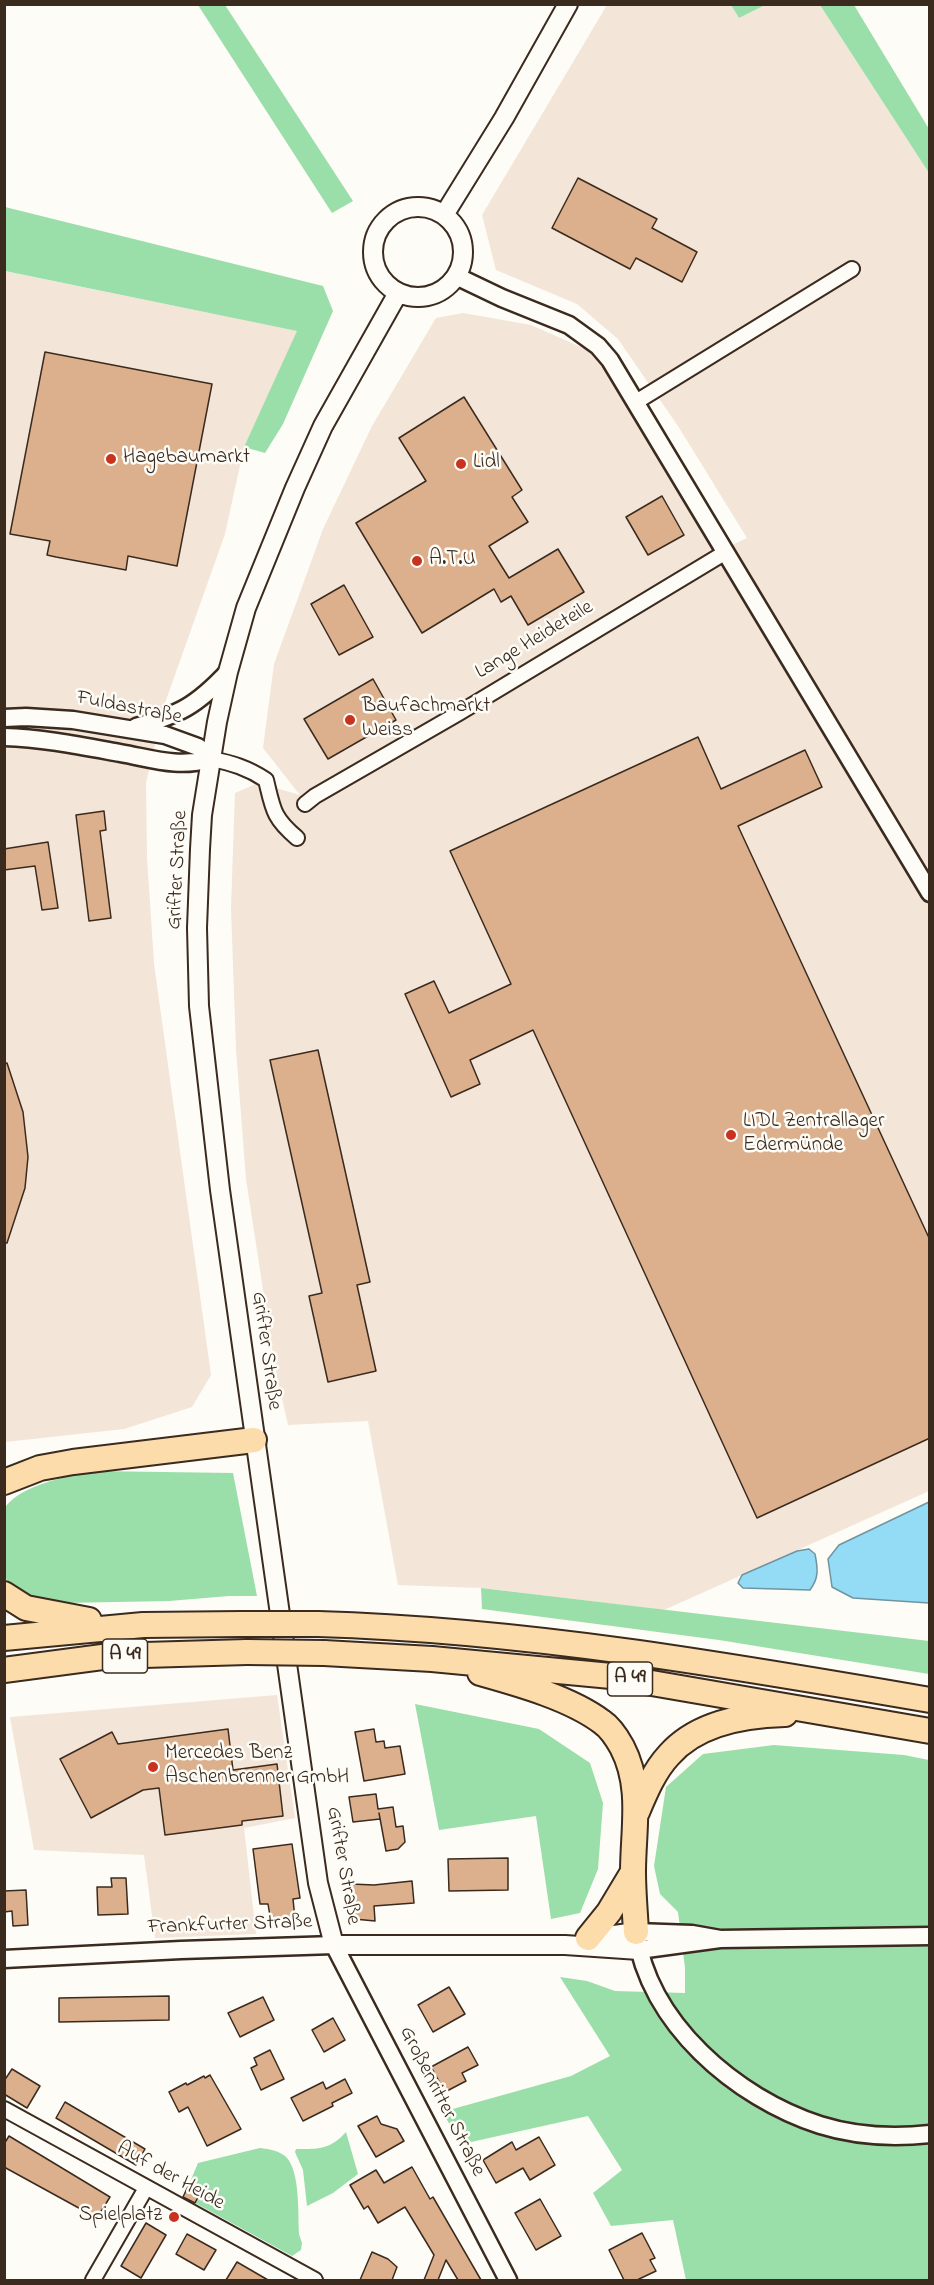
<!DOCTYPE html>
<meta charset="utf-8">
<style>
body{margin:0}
#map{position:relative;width:934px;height:2285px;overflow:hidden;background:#fdfcf7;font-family:"Indie Flower",sans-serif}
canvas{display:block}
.frame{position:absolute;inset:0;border:6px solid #3b2a1e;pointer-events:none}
</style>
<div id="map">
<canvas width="934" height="2285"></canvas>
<div class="frame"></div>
</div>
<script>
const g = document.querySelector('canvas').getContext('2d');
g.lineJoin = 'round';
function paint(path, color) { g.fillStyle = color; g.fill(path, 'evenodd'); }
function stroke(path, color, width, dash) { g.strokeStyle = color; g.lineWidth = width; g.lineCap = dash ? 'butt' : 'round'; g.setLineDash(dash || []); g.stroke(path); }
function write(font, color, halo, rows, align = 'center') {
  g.font = font + ' "Indie Flower",sans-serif'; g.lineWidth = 5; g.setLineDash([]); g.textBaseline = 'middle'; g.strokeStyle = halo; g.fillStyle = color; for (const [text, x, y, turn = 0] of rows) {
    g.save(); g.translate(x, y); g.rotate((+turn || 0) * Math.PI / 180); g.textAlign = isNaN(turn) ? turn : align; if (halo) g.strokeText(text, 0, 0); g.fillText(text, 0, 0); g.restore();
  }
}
const built = new Path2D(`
 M607,5H731L739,18L765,5H820L929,173V1491L664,1610L482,1588L398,1585L368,1421L288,1425L275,1367L246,1179L236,1049L231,908L235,793L258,783L300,795L263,748L274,664L323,529L372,426L436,318L463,313L531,325L590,351L629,403L717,552L747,538L678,426L618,339L577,304L496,270L482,215Z
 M4,271L298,331L244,447L225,534L165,703L146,783L147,858L154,964L211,1375L192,1407L124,1429L5,1442Z
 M277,1695L295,1818L244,1828L256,1934L155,1938L144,1855L34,1850L10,1717Z`);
const green = new Path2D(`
 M198,5H225L353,201L332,213Z
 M731,5H765L739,18Z
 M820,5H854L929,129V173Z
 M5,207L323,286L333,311L283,424L265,453L244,447L297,331L5,271Z
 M93,1471L233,1473L257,1596H229L169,1601L61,1603L26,1597L5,1578V1507C25,1483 64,1478 93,1471Z
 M481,1588L929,1641V1674L719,1640L482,1609Z
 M415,1704L539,1729L590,1763L603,1803L598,1869L580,1913L551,1919L536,1816L439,1830Z
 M774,1745L904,1755L929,1760V2280H686L673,2220L611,2226L593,2193L622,2170L588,2116L462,2144L442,2112L571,2076L610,2056L560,1977L587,1981L615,1991L685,1993V1968L678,1912L660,1894L654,1866L666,1787L703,1754Z
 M346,2132L358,2174L333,2193L307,2206L303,2170L295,2152L296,2149C318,2149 330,2150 346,2132Z
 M260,2148C269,2149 281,2151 287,2158C300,2173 298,2213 299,2234L302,2243L301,2250L292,2256L195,2203L202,2189L190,2182L198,2163Z`);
const water = new Path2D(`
 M929,1502V1603L853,1598L832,1587L828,1559L839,1545Z
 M809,1549L815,1554C818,1569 819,1578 810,1590L743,1588L738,1583L742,1575L797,1551Z`);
const building = new Path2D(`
 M578,178L657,219L652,228L697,252L682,282L636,258L630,269L552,228Z
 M45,352L212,384L177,566L128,556L126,570L56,557L47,555L50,541L10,534Z
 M464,397L522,490L512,497L528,522L489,546L509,578L558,549L584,592L528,625L511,596L501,602L494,589L422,633L356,523L426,481L399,438Z
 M662,496L684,535L648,555L626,517Z
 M344,585L373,637L339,655L311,604Z
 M373,679L396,720L328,759L304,719Z
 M698,737L721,789L805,750L822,787L738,826L930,1240V1438L757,1518L533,1030L470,1060L480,1084L451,1097L405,994L434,981L449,1013L511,984L450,851Z
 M104,811L106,830L100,831L111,918L89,921L76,815Z
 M48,842L58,908L42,910L35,866L4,870V849Z
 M318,1050L370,1282L357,1285L376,1371L328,1382L309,1296L322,1293L270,1060Z
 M7,1063L23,1112L28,1157L25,1188L7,1243H4V1064Z
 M228,1729L233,1770L277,1764L283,1816L242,1821V1825L165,1835L159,1788L143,1790L91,1818L60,1759L112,1732L118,1744Z
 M374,1729L376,1742L384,1741L385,1748L400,1746L405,1774L364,1781L355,1732Z
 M376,1794L378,1809L393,1807L396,1827L403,1826L405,1842L398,1849L386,1851L379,1813L380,1819L353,1822L349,1797Z
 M292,1844L300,1898L293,1899L295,1919L271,1922L268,1904H260L253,1849Z
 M508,1858V1890L449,1891L448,1859Z
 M111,1878H126L128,1914L98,1915L97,1887H112Z
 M412,1881L414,1903L374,1906L375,1921L354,1919L351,1884L374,1885Z
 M26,1890L28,1925L13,1926L12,1911L4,1912V1891Z
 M449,1987L465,2014L433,2032L418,2005Z
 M169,1996V2020L59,2022V1998Z
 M263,1997L274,2020L240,2037L228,2013Z
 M333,2018L345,2040L324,2052L312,2030Z
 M468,2047L478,2065L462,2073L466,2081L445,2092L431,2067Z
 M270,2050L284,2079L261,2090L251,2068L257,2065L254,2058Z
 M12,2069L40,2086L27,2108L4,2094V2081Z
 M210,2075L241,2129L207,2146L188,2107L179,2112L169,2092L186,2083L187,2085L204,2076L205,2078Z
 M345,2079L352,2093L332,2103L333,2106L303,2121L291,2098L323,2082L326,2089Z
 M65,2102L145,2149L136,2165L56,2118Z
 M377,2116L381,2124L397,2129L404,2141L376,2157L358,2126Z
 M9,2136L110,2197L97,2218L4,2167V2144Z
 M539,2137L555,2165L530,2180L523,2168L496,2183L483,2160L512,2142L516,2150Z
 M412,2167L430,2199L433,2197L481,2280H458L446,2260L438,2280H424L434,2255L405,2207L378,2223L368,2206L364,2209L350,2185L376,2170L384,2183Z
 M190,2182L202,2189L195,2203L183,2197Z
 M540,2199L561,2236L536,2250L515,2213Z
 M146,2223L166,2235L141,2278L121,2266Z
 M642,2233L655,2258L650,2260L656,2271L637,2280H624L609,2250Z
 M187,2234L216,2250L204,2270L176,2254Z
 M372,2252L388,2259L397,2267L392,2280H360Z
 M237,2262L268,2280H226Z`);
const minor = new Path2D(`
 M636,402L852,269
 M211,759C232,763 248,768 266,780C273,809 273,818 297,838
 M305,804L315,796L459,713L726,552
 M4,2109L315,2280
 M93,2280L146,2188`);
const tertiary = new Path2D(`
 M456,276L502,298L569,325L598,346L610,360L930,893
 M4,718L26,717L73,720L165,735L198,747L211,759
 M136,727C180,714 196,706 228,672
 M4,737C43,738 82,746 120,753C154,759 177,768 211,759
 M720,1939L692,1934L636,1932C648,2023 736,2098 820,2125C855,2136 893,2138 930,2134
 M639,1950L720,1939L930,1936
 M4,1959L181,1950L334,1945L508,2280`);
const secondary = new Path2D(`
 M373 252a45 45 0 1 1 90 0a45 45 0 1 1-90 0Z
 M444,215L504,118L568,4
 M398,293L323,426L295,488L246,608L228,672L217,722L202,815L200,849L197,928L199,1006L220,1190L318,1883L334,1945H565L639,1950
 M585,1939L636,1932`);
const motorway = new Path2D(`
 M4,1482L40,1468L73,1462L254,1440
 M4,1594L26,1608L89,1620
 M318,1624C524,1630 727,1665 930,1700
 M4,1638L143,1625L242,1624
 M324,1653L432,1659L611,1676L930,1731
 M4,1670L110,1656L247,1652
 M480,1673C519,1684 570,1698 602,1722C611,1728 617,1738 622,1747C643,1787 633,1829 633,1872C633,1892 635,1912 636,1932
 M637,1812C645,1793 654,1771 669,1755C697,1723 744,1715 785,1714
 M588,1938L609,1912L633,1872`);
const motorwayBridge = new Path2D(`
 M242,1624H318
 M247,1652L324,1653`);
const markers = [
 [111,459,6,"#c8321e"],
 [461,464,6,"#c8321e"],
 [417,561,6,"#c8321e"],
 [350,720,6,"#c8321e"],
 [731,1135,6,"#c8321e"],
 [153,1767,6,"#c8321e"],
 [174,2217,6,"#c8321e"]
];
const shields = [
 [125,1656,45],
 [630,1679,45]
];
const shieldNames = [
 ["A 49",125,1656],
 ["A 49",630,1679]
];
const poiNames = [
 ["Hagebaumarkt",123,459],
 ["Lidl",473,464],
 ["A.T.U",429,561],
 ["Baufachmarkt",362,708],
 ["Weiss",362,732],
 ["LIDL Zentrallager",743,1123],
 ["Edermünde",743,1147],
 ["Mercedes Benz",165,1755],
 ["Aschenbrenner GmbH",165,1779],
 ["Spielplatz",162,2217,"right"]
];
const streetNames = [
 ["Lange Heideteile",535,641,-31],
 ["Fuldastraße",129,709,11],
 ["Grifter Straße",179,870,-87],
 ["Grifter Straße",265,1351,82],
 ["Grifter Straße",342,1866,80],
 ["Frankfurter Straße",230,1926,-2],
 ["Großenritter Straße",441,2102,63],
 ["Auf der Heide",170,2177,29]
];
paint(built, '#f3e5d7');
paint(green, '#9adea9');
paint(water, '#94dbf6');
stroke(water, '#7094a0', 1.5);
paint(building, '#dcb08d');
stroke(building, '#3b2a1e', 1.5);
stroke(minor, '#3b2a1e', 18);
stroke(tertiary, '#3b2a1e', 21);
stroke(secondary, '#3b2a1e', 22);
stroke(motorway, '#3b2a1e', 28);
stroke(minor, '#fdfcf7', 14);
stroke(tertiary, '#fdfcf7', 16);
stroke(secondary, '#fdfcf7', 18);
stroke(motorway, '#fddcac', 24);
stroke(motorwayBridge, '#3b2a1e', 28, []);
stroke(motorwayBridge, '#fddcac', 24);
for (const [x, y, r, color] of markers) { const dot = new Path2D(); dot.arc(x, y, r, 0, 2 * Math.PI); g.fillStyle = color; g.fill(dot); stroke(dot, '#fdfcf7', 2); }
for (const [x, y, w] of shields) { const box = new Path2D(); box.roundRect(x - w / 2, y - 17, w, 34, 4.5); g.fillStyle = '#fdfcf7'; g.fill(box); stroke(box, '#3b2a1e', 1.5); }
write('bold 20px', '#3b2a1e', null, shieldNames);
write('21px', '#3b2a1e', '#fdfcf7', poiNames, 'left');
write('21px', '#3b2a1e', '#fdfcf7', streetNames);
</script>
